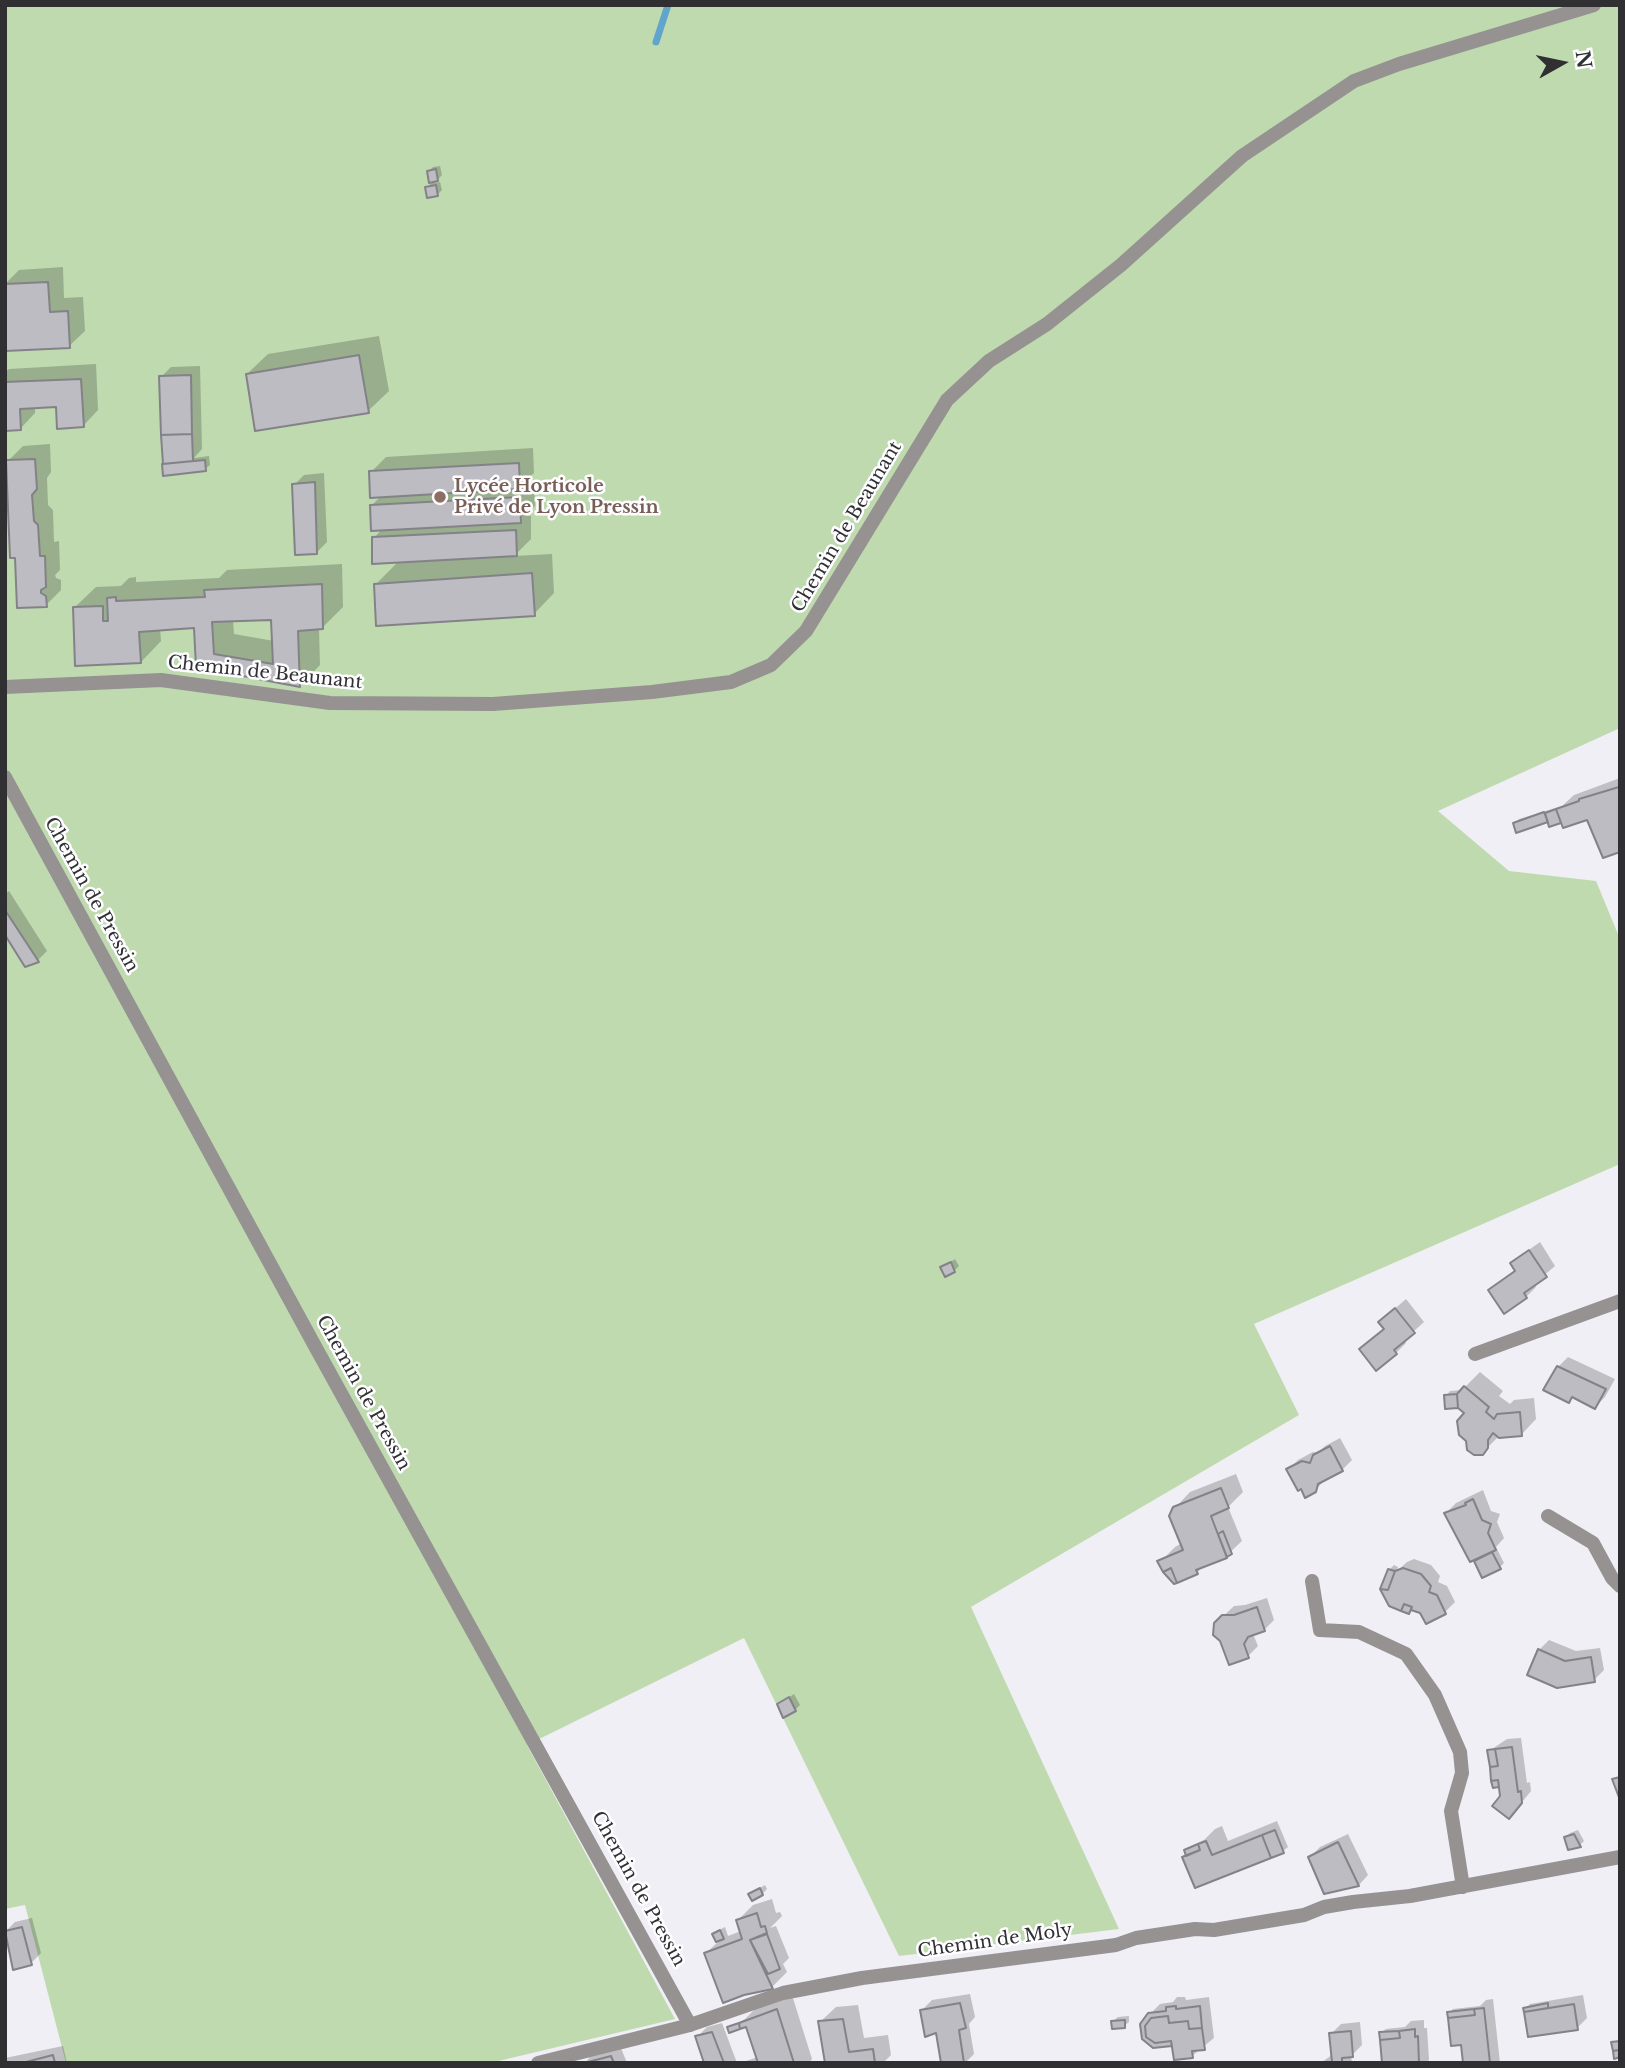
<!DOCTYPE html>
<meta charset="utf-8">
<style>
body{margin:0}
#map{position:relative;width:1625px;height:2068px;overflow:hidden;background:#f0eff6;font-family:"Libre Baskerville",serif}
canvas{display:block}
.frame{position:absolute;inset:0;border:7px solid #303032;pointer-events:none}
.north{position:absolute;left:1527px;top:28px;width:70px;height:70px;-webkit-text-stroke:5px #fefdff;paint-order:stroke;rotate:81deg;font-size:19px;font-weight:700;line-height:28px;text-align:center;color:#303032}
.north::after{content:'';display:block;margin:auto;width:24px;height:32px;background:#303032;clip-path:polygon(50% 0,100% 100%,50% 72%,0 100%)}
</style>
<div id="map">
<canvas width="1625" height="2068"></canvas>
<div class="frame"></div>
<div class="north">N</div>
</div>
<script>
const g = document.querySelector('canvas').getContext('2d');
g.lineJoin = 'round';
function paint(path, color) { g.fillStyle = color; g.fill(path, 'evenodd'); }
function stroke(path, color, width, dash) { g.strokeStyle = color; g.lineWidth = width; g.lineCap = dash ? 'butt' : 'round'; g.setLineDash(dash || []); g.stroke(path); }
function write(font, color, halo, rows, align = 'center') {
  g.font = font + ' "Libre Baskerville",serif'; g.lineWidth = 5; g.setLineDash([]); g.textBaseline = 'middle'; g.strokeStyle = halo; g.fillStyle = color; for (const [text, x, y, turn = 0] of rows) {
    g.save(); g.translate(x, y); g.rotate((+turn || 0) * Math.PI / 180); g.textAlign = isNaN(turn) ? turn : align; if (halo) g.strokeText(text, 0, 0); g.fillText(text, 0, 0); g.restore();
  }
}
const green = new Path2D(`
 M5,5H1620V728L1438,811L1509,871L1596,881L1620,939V1164L1254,1324L1299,1415L971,1607L1119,1929L899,1956L744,1638L527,1745L675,2019L490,2063H66L25,1905L5,1909Z`);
const shadow = new Path2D(`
 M440,166L442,175L435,183L440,182L442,190L437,195L427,188L434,180L429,171L433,167Z
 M63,267L64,298L83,297L85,331L69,346L5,350V284L19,270Z
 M379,336L389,391L368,411L247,374L268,354Z
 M96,364L98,410L83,426L58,405L35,406V413L20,429H5V372L9,369Z
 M200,366L202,449L194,458L209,456L210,465L205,469L164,474L161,377L171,367Z
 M50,444L51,472L47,478L48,505L53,510L54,542L59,541L60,570L55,575L56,578L61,580V590L46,605L19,606L8,461L23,446Z
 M533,448L534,473L523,483H534L535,506L526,516H531V539L514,556L552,554L554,593L534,614L375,585L399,561L374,538L382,529L371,506L382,495L371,472L386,457Z
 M324,473L327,542L317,552L294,485L304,475Z
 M342,564L343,607L322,628H319L320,665L300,686L198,665L196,626L160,628L161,641L141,662L75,607L96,587L121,586L129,578L136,577V582L219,578L227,570ZM273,618L274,641L234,634L233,620Z
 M1620,778V852L1588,817L1551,825L1549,820L1515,823L1519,819L1562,806L1574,795Z
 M9,891L47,951L38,960L5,932V894Z
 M1540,1242L1555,1266L1534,1284L1536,1287L1526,1297L1490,1290L1516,1269L1513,1263L1523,1254Z
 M955,1259L959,1266L954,1271L942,1268Z
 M1406,1299L1424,1322L1404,1340L1406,1343L1396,1353L1361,1349L1385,1328L1391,1312Z
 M1568,1357L1615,1379L1605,1397L1595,1407L1574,1396L1569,1401L1558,1367Z
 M1480,1372L1503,1391L1499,1396L1510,1404L1514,1400L1534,1398L1536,1419L1521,1435L1499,1436L1482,1453L1467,1412L1446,1396L1450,1391L1462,1390Z
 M1340,1438L1352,1460L1342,1470L1326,1478L1315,1491L1302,1487L1289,1469L1298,1460L1313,1452L1318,1453L1325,1446Z
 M1236,1474L1243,1492L1228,1507L1242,1541L1226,1556L1205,1564L1197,1573L1160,1562L1175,1547L1182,1543L1175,1508L1190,1492Z
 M1483,1490L1491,1511L1500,1514L1497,1522L1504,1538L1496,1547L1504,1563L1499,1568L1476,1561L1481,1555L1446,1513L1456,1503Z
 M1414,1559L1431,1565L1440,1576L1438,1582L1447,1586L1455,1602L1445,1612L1413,1608L1409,1612L1389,1570L1394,1565L1398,1567L1396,1572L1407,1562Z
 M1267,1598L1274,1620L1264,1630L1253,1634L1258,1646L1248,1656L1215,1624L1234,1606L1245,1605Z
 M1549,1640L1576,1651L1600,1648L1604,1670L1594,1680L1539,1650Z
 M794,1694L800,1705L795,1710L779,1704Z
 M1521,1738L1527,1783L1530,1782L1531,1791L1518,1807L1502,1797L1489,1751L1507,1739Z
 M1277,1821L1288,1847L1283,1851L1196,1886L1186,1850L1191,1846L1204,1840L1215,1829L1222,1826L1228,1841Z
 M1578,1830L1584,1841L1580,1845L1566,1837L1570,1833Z
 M1348,1834L1368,1875L1359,1885L1325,1892L1310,1857L1320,1847Z
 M765,1885L767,1889L762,1894H750Z
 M772,1899L776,1913L780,1912L782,1916L770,1928L776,1926L789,1958L783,1964L787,1972L772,1987L706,1953L718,1942L715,1934L719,1930L725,1927L728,1936L741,1931L738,1920L753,1905Z
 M32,1918L41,1953L31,1963L5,1932L15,1922Z
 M970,1994L975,2017L969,2024L974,2054L965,2063H943L938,2031L922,2010L932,2000Z
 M792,1995L812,2059L809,2063H740L758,2057L747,2024L729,2028L745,2019L756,2008Z
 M1583,1995L1587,2018L1577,2028L1530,2035L1525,2009L1530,2004Z
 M1177,1997H1185L1186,2000L1209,1997L1214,2038L1192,2056L1173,2044L1150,2014L1160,2004L1173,2002Z
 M1493,1999L1500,2063H1465L1462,2043L1449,2013L1453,2009L1480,2006L1486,2000Z
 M858,2005L864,2038L888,2035L891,2055L883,2063H827L820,2022L836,2007Z
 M1129,2016V2022L1124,2026L1113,2021L1118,2017Z
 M1424,2020V2028H1427L1429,2060L1426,2063H1384L1381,2033L1386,2029L1405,2027L1411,2021Z
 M1360,2022L1362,2045L1351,2056L1352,2063H1321L1333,2054L1331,2034L1341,2024Z
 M722,2023L737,2063H706L697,2037L707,2027Z
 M63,2046L67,2063H5V2058Z
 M621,2048L627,2063H585L590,2057Z`);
const stream = new Path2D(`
 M656,42L668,5`);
const building = new Path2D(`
 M436,169L438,181L429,183L427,171Z
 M436,185L438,196L427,198L425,187Z
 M48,282L50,312L68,311L70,348L5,351V284Z
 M359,355L369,413L255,431L246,374Z
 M191,375L192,434L161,435L159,376Z
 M81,379L84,427L57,429L56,407L20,409L21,430L5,431V382Z
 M192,434L193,461L163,464L161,435Z
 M35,459L37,489L32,495L34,521L38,525L40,556H45L46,587L41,590V593L46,596L47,607L17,608L15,558H10L6,460Z
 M205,460L206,471L163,476L162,464Z
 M519,463L520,489L370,498L369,471Z
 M315,482L317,554L295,555L292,484Z
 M520,497L521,523L371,531L370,505Z
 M516,530L517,556L372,564V537Z
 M532,573L535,616L376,626L374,584Z
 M322,584L323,629L298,631L300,687L196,667L194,628L139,632L141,663L75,666L73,607L103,606V621H108L107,598L116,597V601L205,597L204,590ZM271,620L273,664L214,654L212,622Z
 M1619,787L1620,852L1603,858L1587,820L1563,828L1556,809L1579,801V799Z
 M1556,809L1561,823L1549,827L1545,813Z
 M1544,812L1548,822L1516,833L1513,823Z
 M5,910L39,962L25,967L5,935Z
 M1529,1250L1547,1277L1524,1293L1527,1298L1504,1314L1488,1290L1515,1271L1510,1263Z
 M951,1262L955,1272L945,1277L940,1267Z
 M1395,1308L1415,1333L1394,1350L1397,1354L1376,1371L1359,1349L1384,1329L1378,1322Z
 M1557,1366L1606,1389L1595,1409L1572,1397L1569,1403L1543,1390Z
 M1464,1386L1489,1407L1486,1412L1494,1419L1497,1414L1520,1412L1522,1436L1499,1438L1493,1433L1488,1440V1448L1483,1455H1474L1467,1450L1466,1441L1459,1435L1457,1421L1464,1413L1458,1408L1457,1394Z
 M1457,1394L1458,1408L1445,1409L1444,1395Z
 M1330,1446L1343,1471L1318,1484L1316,1492L1305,1498L1301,1489L1298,1491L1286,1469L1302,1461L1310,1463L1313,1455Z
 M1221,1488L1229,1508L1211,1516L1227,1558L1196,1570L1198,1574L1177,1583L1171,1568L1163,1572L1157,1561L1183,1550L1169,1516L1173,1507Z
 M1473,1499L1482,1520L1491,1524L1488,1533L1496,1550L1470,1562L1444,1513L1466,1505L1465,1503Z
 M1223,1531L1232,1554L1227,1557L1218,1534Z
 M1492,1552L1501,1569L1482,1578L1474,1561Z
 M1171,1568L1177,1583L1174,1584L1163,1572Z
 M1403,1568L1421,1574L1431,1586L1429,1592L1437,1595L1446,1614L1426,1624L1420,1613L1411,1610L1412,1607L1404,1604L1401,1611L1389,1606L1380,1589L1388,1590L1395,1571Z
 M1388,1569L1395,1571L1388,1590L1380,1589Z
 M1404,1604L1412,1607L1409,1614L1401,1611Z
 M1257,1607L1265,1631L1248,1637L1244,1644L1249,1658L1229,1665L1220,1641L1213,1635L1214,1623L1222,1615H1234Z
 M1538,1649L1565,1661L1591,1657L1595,1682L1557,1688L1527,1675Z
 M789,1697L796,1711L783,1718L777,1704Z
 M1512,1747L1518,1792L1521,1791L1522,1803L1509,1819L1492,1806L1500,1796L1498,1780L1491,1781L1490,1767L1498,1766L1495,1749Z
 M1495,1749L1498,1766L1490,1767L1487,1750Z
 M1620,1777V1800L1612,1779Z
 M1498,1780L1499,1787L1493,1788L1491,1781Z
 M1275,1830L1284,1853L1271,1858L1262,1835Z
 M1574,1834L1581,1847L1568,1850L1564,1837Z
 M1262,1835L1271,1858L1195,1888L1182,1857L1200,1850L1198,1844L1206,1841L1212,1855Z
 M1338,1842L1359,1886L1324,1894L1308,1857Z
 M1198,1844L1200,1850L1186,1856L1184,1850Z
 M760,1888L763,1895L752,1901L748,1894Z
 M757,1913L761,1927L765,1926L767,1933L750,1940L773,1989L744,1995L723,2003L704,1953L742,1939L736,1920Z
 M22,1927L32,1965L13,1970L5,1931Z
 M720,1930L724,1939L716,1942L712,1934Z
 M767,1934L780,1969L768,1974L750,1940Z
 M960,2003L966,2028L959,2030L964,2063H941L936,2033L925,2037L920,2010Z
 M1548,2003V2008L1524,2012L1523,2008Z
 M1574,2004L1578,2030L1528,2037L1524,2012Z
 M1176,2006V2009L1200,2006L1202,2028L1189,2029L1188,2021L1169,2023L1168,2016L1151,2018L1145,2026L1146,2037L1155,2043L1171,2041L1172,2046L1153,2048L1142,2039L1140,2024L1148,2013L1166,2011V2007Z
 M1484,2008L1490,2063H1463L1461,2045L1451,2046L1448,2018L1475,2015L1474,2009Z
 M777,2009L794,2063H758L746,2027L740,2029L739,2023Z
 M1474,2009L1475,2015L1448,2018L1447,2012Z
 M1168,2016L1169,2023L1188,2021L1189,2029L1202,2028L1205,2050L1192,2051L1193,2058L1174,2060L1171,2041L1155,2043L1146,2037L1145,2026L1151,2018Z
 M843,2019L849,2052L873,2049L875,2063H825L818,2021Z
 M1125,2020V2028L1112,2029L1111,2021Z
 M739,2023L740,2029L729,2033L727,2027Z
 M1415,2029V2037L1418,2036L1419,2063H1382L1380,2040L1400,2038L1399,2031Z
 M1351,2031L1353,2057L1342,2058V2063H1325L1332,2062L1329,2033Z
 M1399,2031L1400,2038L1380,2040L1379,2032Z
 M712,2032L724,2063H704L695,2036Z
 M1620,2041V2055L1619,2050L1613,2051L1611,2042Z
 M1619,2050L1620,2057L1614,2059L1613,2051Z
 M53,2055L55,2063H22Z
 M611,2056L614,2063H586L588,2062Z`);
const minor = new Path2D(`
 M5,777L316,1348L690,2025
 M1475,1354L1620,1301
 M1548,1516L1593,1543L1612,1578L1620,1586
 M1312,1581L1320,1630L1359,1632L1406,1654L1435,1695L1460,1752L1462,1773L1451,1811L1463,1887
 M538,2063L690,2025L783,1993L862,1978L1116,1945L1136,1938L1195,1929L1214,1930L1304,1915L1324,1907L1353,1902L1410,1896L1620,1857`);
const tertiary = new Path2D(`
 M5,687L161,680L330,703L493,704L652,692L731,682L771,665L806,631L947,400L989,361L1047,324L1121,265L1242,156L1354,81L1399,64L1594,5`);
const markers = [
 [440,497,7,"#8d6e63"]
];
const educationNames = [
 ["Lycée Horticole",454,487],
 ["Privé de Lyon Pressin",454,508]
];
const streetNames = [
 ["Chemin de Beaunant",847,527,-59],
 ["Chemin de Beaunant",265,673,6],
 ["Chemin de Pressin",91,895,61],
 ["Chemin de Pressin",363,1393,61],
 ["Chemin de Pressin",638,1889,61],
 ["Chemin de Moly",995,1941,-8]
];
paint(green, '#bfdaaf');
paint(shadow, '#0003');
stroke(stream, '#61a4cc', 7);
paint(building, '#bcbcc2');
stroke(building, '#838288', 2);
stroke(minor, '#959291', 14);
stroke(tertiary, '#959291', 14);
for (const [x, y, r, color] of markers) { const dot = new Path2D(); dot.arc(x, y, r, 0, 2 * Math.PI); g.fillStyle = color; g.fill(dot); stroke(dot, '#fefdff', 2.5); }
write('bold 18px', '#785e54', '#fefdff', educationNames, 'left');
write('18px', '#303032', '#fefdff', streetNames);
</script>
